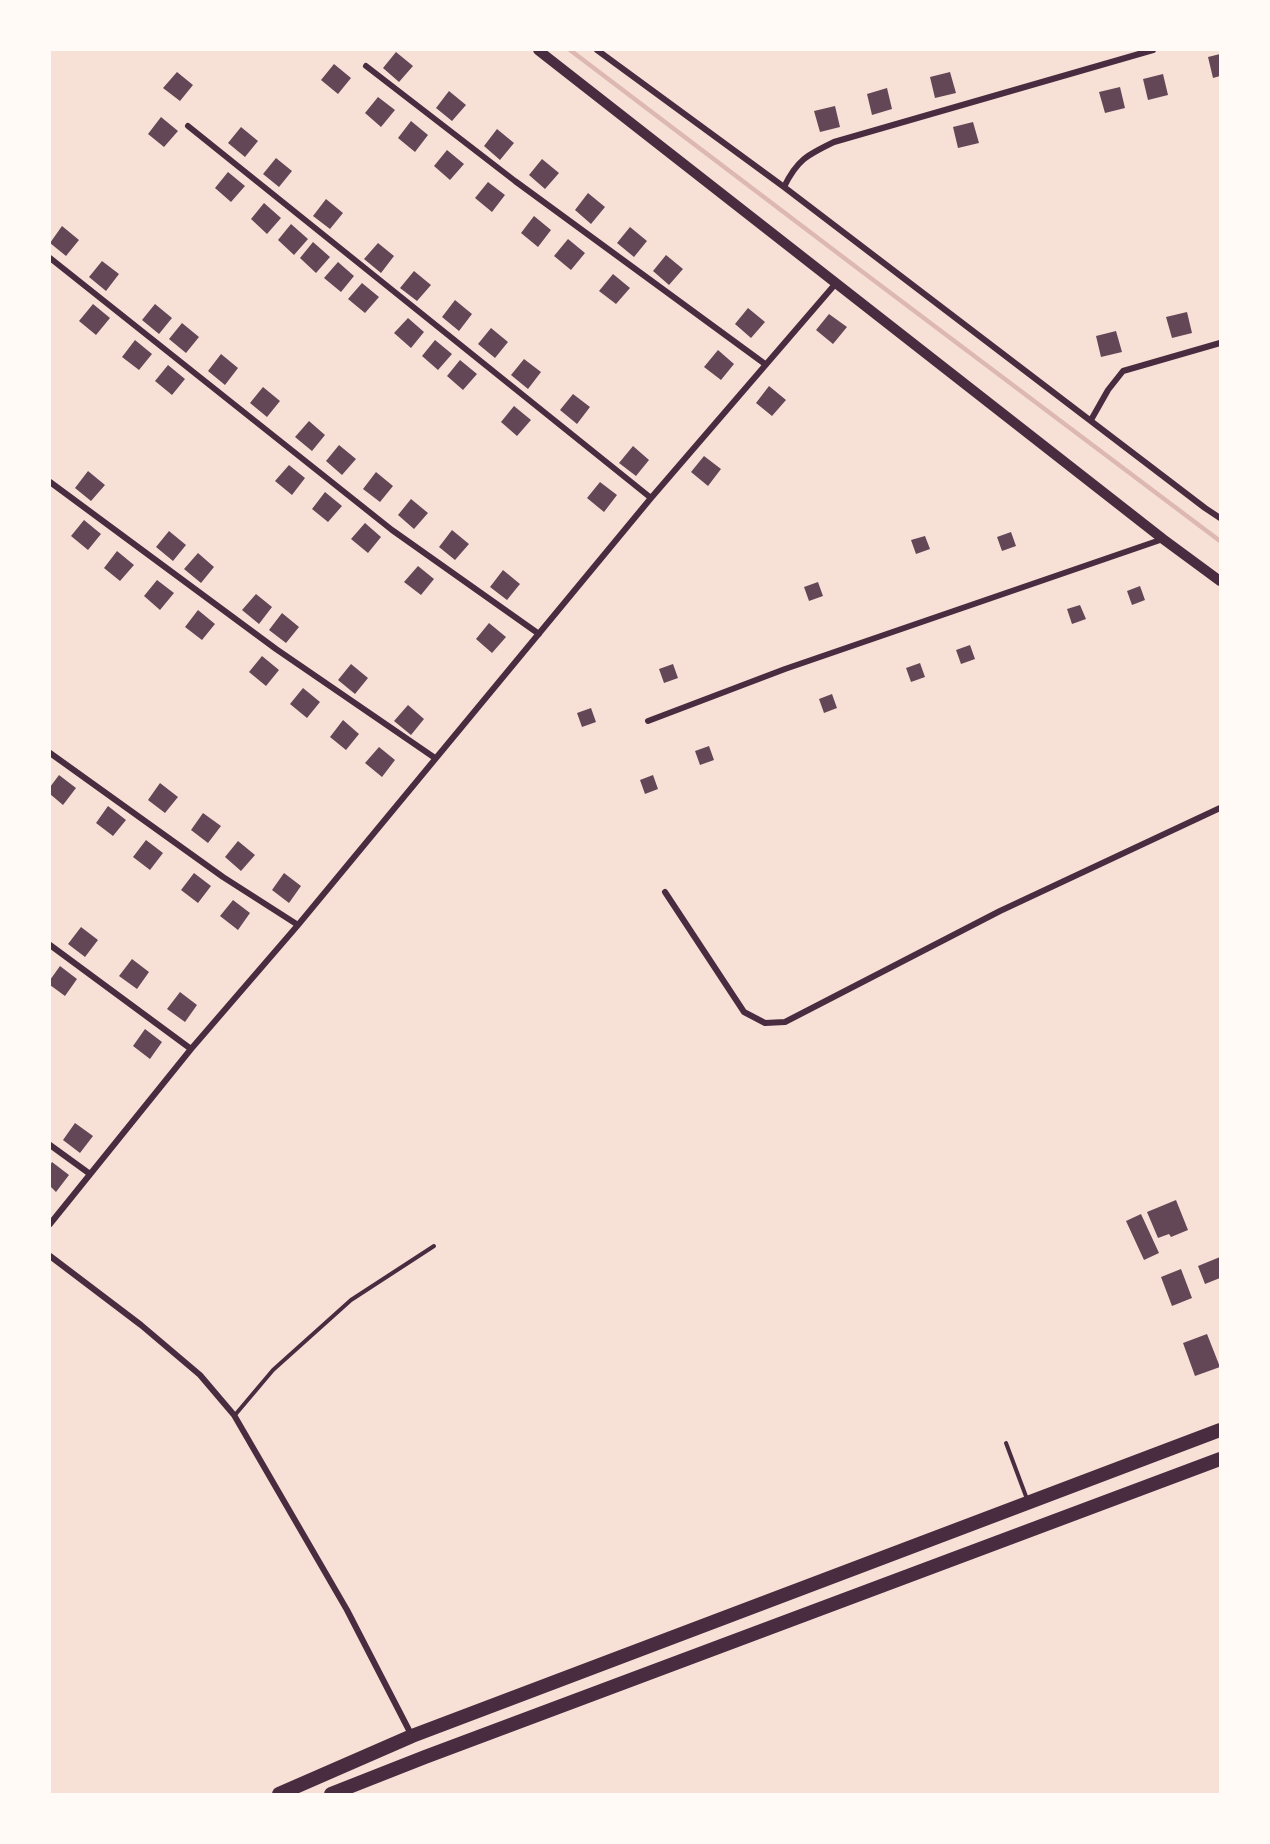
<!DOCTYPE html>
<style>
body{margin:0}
#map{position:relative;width:1270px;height:1844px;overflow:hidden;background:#f7e1d7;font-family:Signika,sans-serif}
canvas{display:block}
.frame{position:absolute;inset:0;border:51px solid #fffaf5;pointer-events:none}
</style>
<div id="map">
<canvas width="1270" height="1844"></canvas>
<div class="frame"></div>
</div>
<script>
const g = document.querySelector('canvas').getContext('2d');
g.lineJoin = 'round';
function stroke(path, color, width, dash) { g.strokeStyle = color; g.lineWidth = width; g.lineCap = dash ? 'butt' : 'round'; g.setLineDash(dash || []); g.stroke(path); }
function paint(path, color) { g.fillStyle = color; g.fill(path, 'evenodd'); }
const stream = new Path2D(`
 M570,50L860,270L1220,541`);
const building = new Path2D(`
 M396,52L413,66L399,82L383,68Z
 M1220,54V76L1213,78L1208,57Z
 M334,64L351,78L338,94L321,80Z
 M177,72L193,85L180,101L163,88Z
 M950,72L956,93L935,98L930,77Z
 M1163,74L1168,95L1148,100L1143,79Z
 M1120,87L1125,108L1105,113L1099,92Z
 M887,88L892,109L872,115L867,94Z
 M449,91L466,105L452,121L436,108Z
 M378,97L395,110L381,127L365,113Z
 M835,106L840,127L820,132L814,111Z
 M161,117L178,131L164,147L148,134Z
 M411,121L428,135L415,152L398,138Z
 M973,122L979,143L958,148L953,127Z
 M241,127L258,141L245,157L228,143Z
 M497,129L514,143L500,160L484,146Z
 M447,150L464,164L450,180L434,166Z
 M276,158L292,171L279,187L263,174Z
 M542,159L559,173L545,189L529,175Z
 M228,172L245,186L231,202L215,188Z
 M488,182L505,195L492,212L475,198Z
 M588,193L605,207L591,224L575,210Z
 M326,199L343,213L330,229L313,216Z
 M264,203L281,218L267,234L251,219Z
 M534,216L551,230L538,247L521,233Z
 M291,224L308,239L294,255L278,240Z
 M62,226L79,240L66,256L50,243Z
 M630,227L647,241L634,257L617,243Z
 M568,239L585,253L571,270L554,256Z
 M313,242L330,257L316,273L300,258Z
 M378,243L394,256L381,273L364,259Z
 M666,255L683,269L669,285L653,271Z
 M102,261L119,274L106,291L89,277Z
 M338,262L354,276L341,292L324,278Z
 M414,271L431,285L417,301L400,288Z
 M613,274L630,288L616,304L599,291Z
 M362,283L379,297L365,313L348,299Z
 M455,300L472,314L459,331L442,317Z
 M93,304L110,318L96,335L79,321Z
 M155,304L172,318L159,334L142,320Z
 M748,308L765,322L751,338L735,324Z
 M1187,312L1192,333L1172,338L1166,317Z
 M829,314L847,327L833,344L816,330Z
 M408,318L424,332L411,348L394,333Z
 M182,323L199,337L186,353L169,339Z
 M491,328L508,342L495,358L478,344Z
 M1116,331L1122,352L1101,357L1096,336Z
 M135,340L152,354L139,370L122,357Z
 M435,340L452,354L438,370L422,356Z
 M718,350L734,364L721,380L704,367Z
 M221,354L238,368L225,385L208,371Z
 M524,359L541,372L528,389L511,375Z
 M460,360L477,374L463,390L447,376Z
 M168,365L185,379L172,395L155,381Z
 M769,386L786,400L772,416L756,403Z
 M263,387L280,401L267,417L250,403Z
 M573,394L590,407L577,424L560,410Z
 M514,406L531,420L517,436L501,422Z
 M309,421L325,435L312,451L295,437Z
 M339,445L356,459L342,475L326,461Z
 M633,446L649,460L636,476L619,463Z
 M704,456L721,469L708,486L691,472Z
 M289,465L305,478L292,495L275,481Z
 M88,471L105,485L91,501L75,488Z
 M376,472L393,486L380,502L363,489Z
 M600,482L617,495L604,512L587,498Z
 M325,492L342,506L328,522L312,509Z
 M411,499L428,513L414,529L398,515Z
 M84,520L101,534L88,550L71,536Z
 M365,523L381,537L368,553L351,539Z
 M452,530L469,544L455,560L439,547Z
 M169,531L186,545L173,561L156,547Z
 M1011,532L1016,546L1002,551L997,537Z
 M925,536L930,549L916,554L911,540Z
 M117,551L134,565L120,581L104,568Z
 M198,553L214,567L201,583L184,569Z
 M418,566L434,579L421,595L404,582Z
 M503,570L520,584L507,600L490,587Z
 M157,580L174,593L160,610L144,596Z
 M818,582L823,596L809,601L804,587Z
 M1140,586L1145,600L1132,605L1127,591Z
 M256,594L272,607L259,624L242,610Z
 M1080,605L1086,619L1072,624L1067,609Z
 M198,610L215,624L202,640L185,627Z
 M282,613L299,627L286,643L269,630Z
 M489,623L506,637L492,653L476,639Z
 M970,645L975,659L961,664L956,650Z
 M262,656L279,670L266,686L249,672Z
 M920,663L925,677L911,682L906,668Z
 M351,664L368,678L355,694L338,680Z
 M673,664L678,678L664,683L659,669Z
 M303,688L320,702L307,718L290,704Z
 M832,694L837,708L824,713L819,699Z
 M408,705L424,719L411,735L394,721Z
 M591,708L596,722L582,727L577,713Z
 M343,720L359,734L346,750L330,737Z
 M709,746L714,760L700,765L695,751Z
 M379,747L395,760L382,777L365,763Z
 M59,775L76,788L63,805L50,794V787Z
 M653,775L658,789L645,794L640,780Z
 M160,783L178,797L165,813L148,800Z
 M108,806L126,820L113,836L96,823Z
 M203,813L221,826L208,843L191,830Z
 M146,840L163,853L150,870L133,857Z
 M238,841L255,855L241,871L225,857Z
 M194,873L211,886L198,903L181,890Z
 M284,873L301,886L289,903L272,890Z
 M233,900L250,913L238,930L220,916Z
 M81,927L98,940L85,957L68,944Z
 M132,959L149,972L137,989L119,976Z
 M60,966L77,979L65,996L50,985V980Z
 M180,992L197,1005L185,1022L167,1009Z
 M145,1029L162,1042L150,1059L133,1046Z
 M75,1123L93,1136L80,1153L63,1140Z
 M52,1162L69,1175L56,1192L50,1186V1165Z
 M1176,1200L1188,1230L1171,1237L1169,1234L1158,1238L1147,1212Z
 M1141,1214L1159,1253L1144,1260L1126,1221Z
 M1220,1257V1278L1205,1284L1198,1266Z
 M1181,1269L1192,1298L1172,1306L1161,1277Z
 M1207,1334L1220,1367L1195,1376L1183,1343Z`);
const service = new Path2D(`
 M235,1415L273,1370L351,1300L434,1246
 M1006,1443L1027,1499`);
const minor = new Path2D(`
 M597,50L784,187L1205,508L1220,518
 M366,66L515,181L765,364
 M188,126L651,498
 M784,187C797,160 807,155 834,142L1153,50
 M50,258L392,530L539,634
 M1091,420L1108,390L1123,371L1220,343
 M50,482L276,649L435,758
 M648,721L785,669L1163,539
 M50,753L223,877L298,925
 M665,892L744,1012L765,1023L785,1022L1000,911L1220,808
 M50,945L191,1049
 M50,1145L90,1174
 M50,1224L191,1049L298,925L651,498L837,282
 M50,1256L141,1325L200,1375L234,1415L347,1610L412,1736`);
const tertiary = new Path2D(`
 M538,50L1163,539L1220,581`);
const trunk = new Path2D(`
 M279,1794L412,1736L1220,1430
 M331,1794L425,1757L1220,1459`);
stroke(stream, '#dcb8b0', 4.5);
paint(building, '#644757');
stroke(service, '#4a2c40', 4);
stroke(minor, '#4a2c40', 6);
stroke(tertiary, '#4a2c40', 10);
stroke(trunk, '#4a2c40', 14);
</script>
